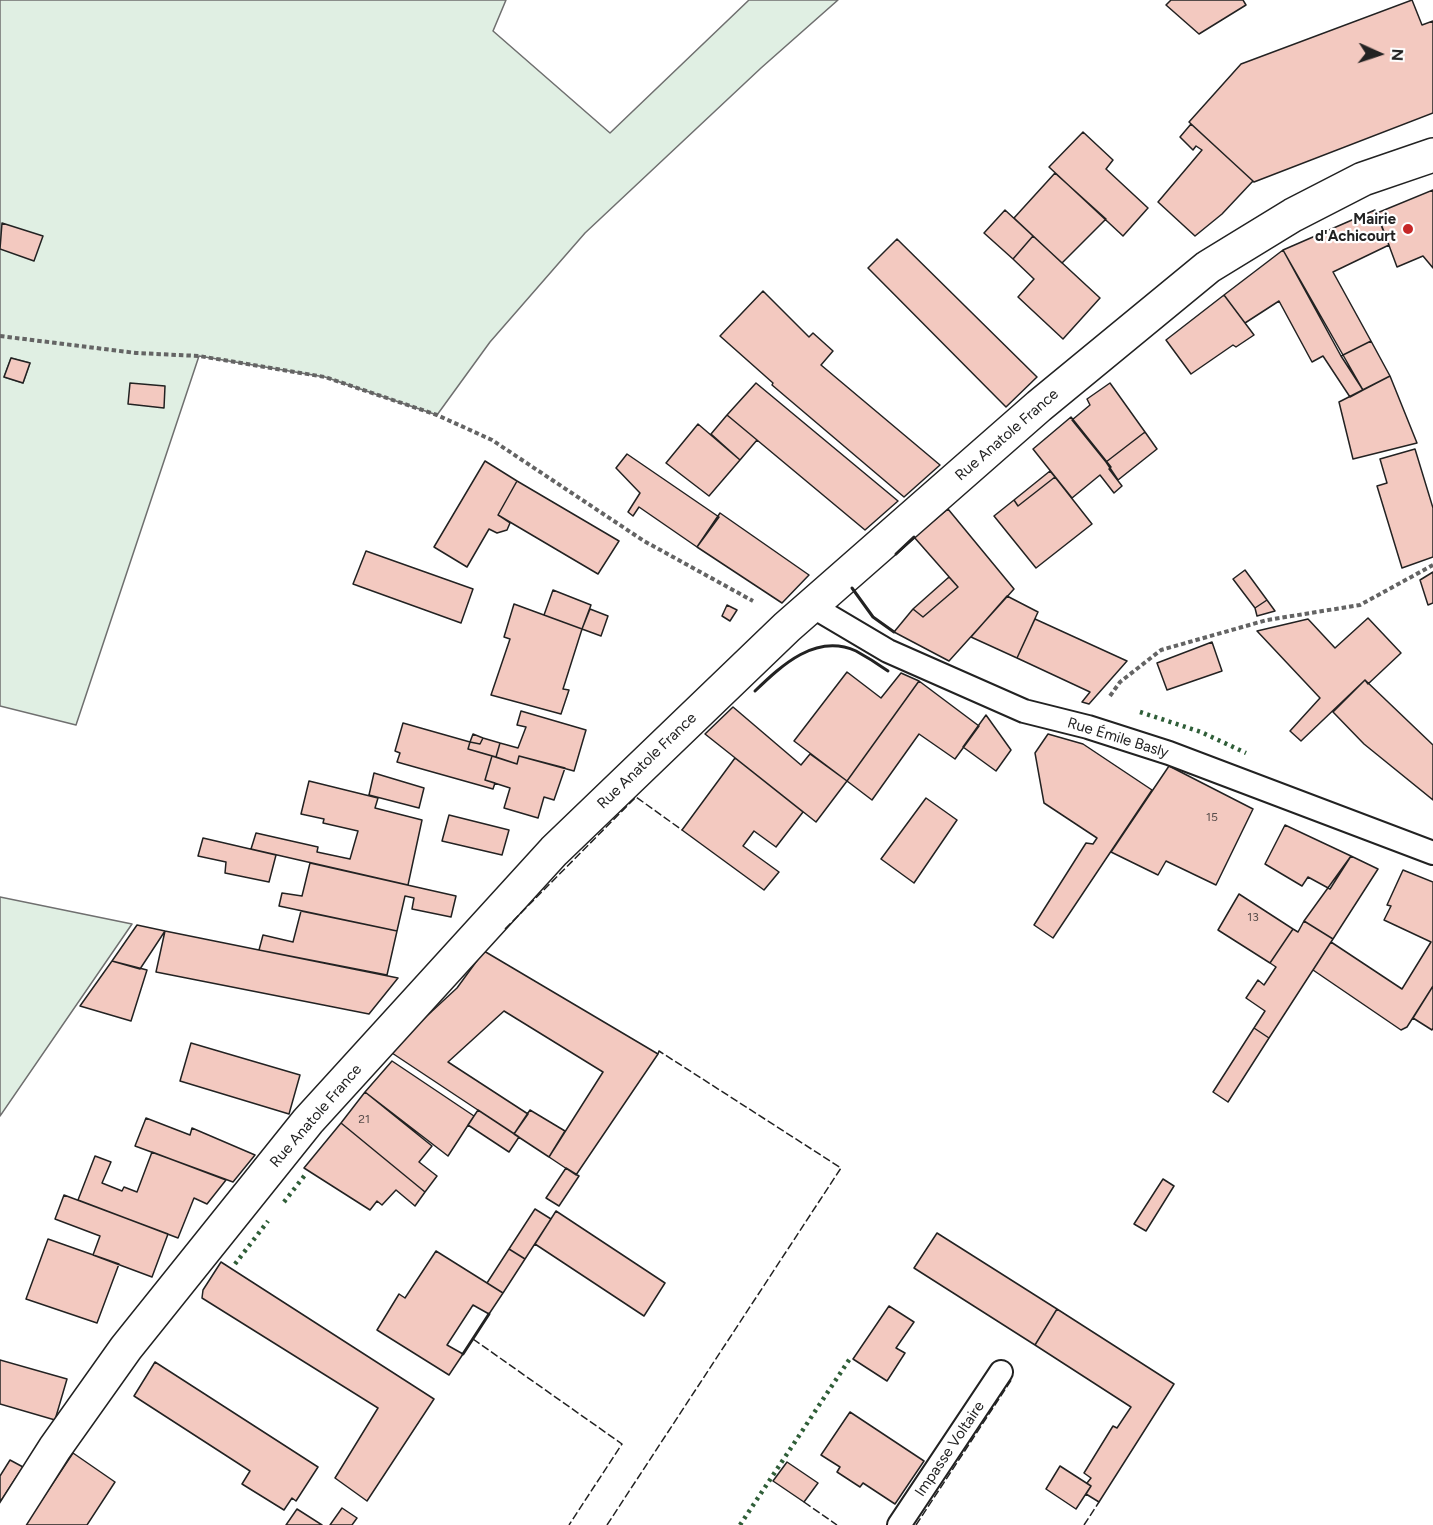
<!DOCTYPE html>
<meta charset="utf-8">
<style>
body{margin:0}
#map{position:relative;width:1433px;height:1525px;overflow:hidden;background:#fff;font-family:Figtree,sans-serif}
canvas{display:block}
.north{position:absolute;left:1349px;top:24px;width:60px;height:60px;-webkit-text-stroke:4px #fff;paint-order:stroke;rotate:93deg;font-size:16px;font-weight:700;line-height:24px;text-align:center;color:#222}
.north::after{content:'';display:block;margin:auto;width:21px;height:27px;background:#222;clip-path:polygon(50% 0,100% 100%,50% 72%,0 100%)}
</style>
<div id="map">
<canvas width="1433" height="1525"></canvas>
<div class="north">N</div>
</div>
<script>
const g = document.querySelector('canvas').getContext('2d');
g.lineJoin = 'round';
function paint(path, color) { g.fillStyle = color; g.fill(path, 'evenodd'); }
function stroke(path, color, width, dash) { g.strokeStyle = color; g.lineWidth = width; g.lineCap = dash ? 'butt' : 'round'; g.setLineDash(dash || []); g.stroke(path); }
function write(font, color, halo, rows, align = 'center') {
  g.font = font + ' Figtree,sans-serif'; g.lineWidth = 4.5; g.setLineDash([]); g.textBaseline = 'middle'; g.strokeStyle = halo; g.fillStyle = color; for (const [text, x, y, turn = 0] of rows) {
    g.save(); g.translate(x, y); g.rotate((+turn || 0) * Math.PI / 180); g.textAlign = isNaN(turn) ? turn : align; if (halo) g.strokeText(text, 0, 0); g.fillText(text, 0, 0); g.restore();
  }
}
const green = new Path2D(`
 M0,0H506L493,31L610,133L749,0H838L761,68L585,233L490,342L437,415L325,377L199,356L76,725L0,706ZM11,358L30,363L23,383L4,377Z
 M0,897L132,924L0,1116Z`);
const building = new Path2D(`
 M1171,0H1243L1246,5L1199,34L1166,5Z
 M1412,0L1422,25L1433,21V113L1254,182L1189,122L1241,64Z
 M1191,124L1253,181L1222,214L1195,236L1158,202L1202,150L1196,146L1193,150L1180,137Z
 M1083,132L1113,160L1106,169L1148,208L1123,236L1049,167Z
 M1055,173L1106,219L1062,263L1014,218Z
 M1433,190V268L1423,256L1397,267L1377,213Z
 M1005,210L1033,236L1013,259L984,233Z
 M1375,210L1389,245L1333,272L1371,341L1341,356L1283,250Z
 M2,223L43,236L34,261L0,249Z
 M1033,236L1100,298L1063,339L1018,297L1034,279L1013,259Z
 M897,239L1037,377L1006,407L868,268Z
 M1283,250L1363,390L1350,397L1323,356L1312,362L1279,301L1245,323L1224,295Z
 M763,291L809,337L813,333L833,351L821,365L940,465L904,497L772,385L773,383L720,336Z
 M1224,295L1254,335L1236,347L1233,345L1191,374L1166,340Z
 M1371,341L1390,376L1363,390L1341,356Z
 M11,358L30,363L23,383L4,377Z
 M1390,376L1417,443L1353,459L1339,402Z
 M130,383L165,386L164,408L128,404Z
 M756,383L898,501L865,530L727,415Z
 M1110,383L1145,432L1106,462L1072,420L1090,405L1087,399Z
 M727,415L757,440L740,460L711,434Z
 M1071,417L1111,467L1109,469L1122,486L1114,493L1100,475L1072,498L1033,449Z
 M698,424L740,460L709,496L666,463Z
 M1145,432L1157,449L1118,480L1106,462Z
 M1415,449L1433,508V557L1402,568L1377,486L1387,483L1380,459Z
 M627,454L719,517L697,547L639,507L633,516L628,512L640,493L616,468Z
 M485,461L517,481L498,515L510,523L507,530L497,533L489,529L467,567L434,547Z
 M1050,471L1055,477L1018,506L1014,500Z
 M1055,477L1092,524L1036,568L994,516L1014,500L1018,506Z
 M517,481L619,541L598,574L498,515Z
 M948,509L1014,589L949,661L894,632L913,609L923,617L958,587L914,537Z
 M720,513L809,575L782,603L697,547Z
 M366,551L473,589L461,623L353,584Z
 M1245,570L1267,600L1255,608L1233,579Z
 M1433,572V603L1428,605L1420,580Z
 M949,577L958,587L923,617L913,609Z
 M553,590L591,605L582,629L544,615Z
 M1007,596L1038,612L1017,658L971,637Z
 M1267,600L1275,611L1257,616L1255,608Z
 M514,604L582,629L563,689L569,690L561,714L491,695L510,639L504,637Z
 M727,605L737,610L730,621L722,616Z
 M590,609L608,616L601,636L582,629Z
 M1368,618L1401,653L1368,684L1365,680L1301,741L1290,731L1320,698L1257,631L1308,619L1335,648Z
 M1035,619L1127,661L1089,704L1082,702L1090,692L1017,658Z
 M1212,642L1222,671L1167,690L1157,663Z
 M847,672L881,698L901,673L919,681L847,781L794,741Z
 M1365,680L1433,745V800L1364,744L1333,712Z
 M919,681L979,726L955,759L919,734L872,800L847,781Z
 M733,707L801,765L810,754L847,781L816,822L705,734Z
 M521,711L586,730L574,771L519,756L517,764L496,757L500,743L518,748L526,727L517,725Z
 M986,715L1011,750L996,771L963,747Z
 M403,723L470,742L468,749L492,756L485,780L495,783L493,789L397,762L400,753L395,751Z
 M473,734L483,738L480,744L470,742Z
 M1048,734L1083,744L1152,790L1053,938L1034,925L1086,843L1093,844L1097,838L1044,803L1035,753Z
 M483,738L500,743L496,757L468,749L470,742L480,744Z
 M492,756L517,764L519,756L565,768L554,800L544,797L538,818L504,808L510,788L485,780Z
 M735,758L803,812L776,847L754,831L743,846L779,872L764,890L682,830Z
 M1169,766L1253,809L1216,885L1166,861L1158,875L1111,852Z
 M374,773L424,788L419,808L369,795Z
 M309,781L378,798L375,808L422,820L408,885L251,849L256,833L318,847L317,852L350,859L358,831L323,823L324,819L301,814Z
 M926,798L957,820L914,883L881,859Z
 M449,815L509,830L502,855L442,841Z
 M1285,825L1351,856L1330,889L1308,877L1302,886L1265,864Z
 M203,838L276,855L269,882L225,873L226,862L198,856Z
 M1351,856L1378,869L1333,939L1304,921Z
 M310,863L456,896L451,917L412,909L414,898L405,896L397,931L279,906L282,893L302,896Z
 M1403,870L1433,882V986L1407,1027L1401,1030L1313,970L1331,942L1402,989L1431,942L1384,920L1391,906L1387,905Z
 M1239,894L1293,929L1270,963L1218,930Z
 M301,911L397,931L387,975L259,950L263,935L293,942Z
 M1304,921L1333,939L1269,1038L1254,1028L1265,1011L1246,998L1258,980L1264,985L1276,967L1270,963L1293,929L1298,932Z
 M137,925L165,931L140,969L112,961Z
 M165,931L259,950L398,978L369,1014L156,972Z
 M484,951L658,1054L576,1175L549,1157L603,1072L504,1011L448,1062L528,1114L514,1134L389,1051L457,988Z
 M112,961L147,970L131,1021L80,1006Z
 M1433,986V1028L1432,1030L1413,1018Z
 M1254,1028L1269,1038L1228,1102L1213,1092Z
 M191,1043L300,1075L289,1114L180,1081Z
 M392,1061L474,1116L448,1156L365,1092Z
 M365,1092L432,1146L419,1162L437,1176L425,1192L341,1123Z
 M478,1110L519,1137L509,1152L468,1125Z
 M530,1110L565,1131L549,1157L514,1134Z
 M146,1118L190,1135L192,1128L255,1155L233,1182L135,1146Z
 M341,1123L425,1192L415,1206L396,1190L382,1205L377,1201L370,1210L304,1168Z
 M152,1152L226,1180L207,1204L194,1198L178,1238L78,1200L95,1156L111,1162L102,1183L122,1191L124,1187L137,1192Z
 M566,1168L579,1176L559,1206L546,1198Z
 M1163,1179L1174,1186L1146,1231L1134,1224Z
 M64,1195L168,1234L152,1277L93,1255L100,1236L55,1219Z
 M535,1209L551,1219L525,1259L509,1249Z
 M556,1211L665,1283L644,1316L535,1244Z
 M937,1233L1057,1309L1035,1345L914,1268Z
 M48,1239L119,1264L97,1323L26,1299Z
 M509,1249L525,1259L503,1293L487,1283Z
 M436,1251L503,1293L489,1314L473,1305L447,1345L463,1354L449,1375L377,1330L399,1294L405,1298Z
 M221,1262L434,1399L367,1501L335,1478L378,1408L202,1298L203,1290Z
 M889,1306L914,1322L896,1348L905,1353L887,1381L853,1359Z
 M1057,1309L1174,1384L1099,1502L1086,1494L1091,1486L1087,1483L1091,1478L1084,1473L1113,1426L1117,1428L1131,1407L1035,1345Z
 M0,1360L67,1379L55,1420L0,1404Z
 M155,1362L318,1467L296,1501L292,1498L284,1510L242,1484L250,1471L134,1396Z
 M850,1412L924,1461L895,1504L863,1483L860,1487L837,1472L840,1467L821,1455Z
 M73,1453L115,1482L87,1525H25Z
 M10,1460L23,1467L0,1502V1476Z
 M787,1462L818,1483L804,1502L773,1481Z
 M1060,1466L1091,1486L1076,1509L1046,1489Z
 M342,1508L357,1518L352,1525H330Z
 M297,1509L322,1525H286Z`);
const path = new Path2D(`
 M0,336L136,353L199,356L325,377L437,415L492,440L644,541L753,601
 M1110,696L1120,682L1161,650L1267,620L1360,605L1433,565`);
const lane = new Path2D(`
 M812,606L888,651L1024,711L1088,727L1169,753L1433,853
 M899,1525L1001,1372`);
const street = new Path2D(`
 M6,1525L55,1448L126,1348L308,1121L554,851L787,627L1039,406L1208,267L1293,215L1363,179L1433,155`);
const hedge = new Path2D(`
 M1140,712L1201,732L1246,753
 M284,1202L305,1175
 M235,1264L268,1221
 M740,1525L851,1357`);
const fence = new Path2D(`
 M505,929L636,797L682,830
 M473,1339L622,1444L569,1525
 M804,1502L837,1525
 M607,1525L841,1168L659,1051L658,1054
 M916,1525L1012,1379
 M1084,1525L1099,1502`);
const wall = new Path2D(`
 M896,554L914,537
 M852,588L873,617L894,632
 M755,691C782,665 816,633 856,651C867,657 878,664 888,671
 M463,1354L489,1314`);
const markers = [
 [1408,229,6,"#c62828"]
];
const numberNames = [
 ["15",1212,817],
 ["13",1253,917],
 ["21",364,1119]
];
const poiNames = [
 ["Mairie",1396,220],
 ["d'Achicourt",1396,237]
];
const streetNames = [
 ["Rue Anatole France",1007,435,-41],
 ["Rue Émile Basly",1118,738,17],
 ["Rue Anatole France",647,761,-44],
 ["Rue Anatole France",316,1116,-49],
 ["Impasse Voltaire",950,1449,-56]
];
paint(green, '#e0efe3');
stroke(green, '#6f6f6f', 1.5);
paint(building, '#f3c9c0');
stroke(building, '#222', 1.5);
stroke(lane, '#222', 26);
stroke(street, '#222', 36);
stroke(path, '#646464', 4, [4.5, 3]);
stroke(lane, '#fff', 22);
stroke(street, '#fff', 33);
stroke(hedge, '#2f5e38', 4.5, [3, 4.5]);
stroke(fence, '#222', 1.5, [8, 3]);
stroke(wall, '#222', 3);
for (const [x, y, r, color] of markers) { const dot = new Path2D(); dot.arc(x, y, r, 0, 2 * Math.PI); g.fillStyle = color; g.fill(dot); stroke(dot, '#fff', 2); }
write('12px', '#564c4a', null, numberNames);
write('bold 15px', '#222', '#fff', poiNames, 'right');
write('15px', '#222', '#fff', streetNames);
</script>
